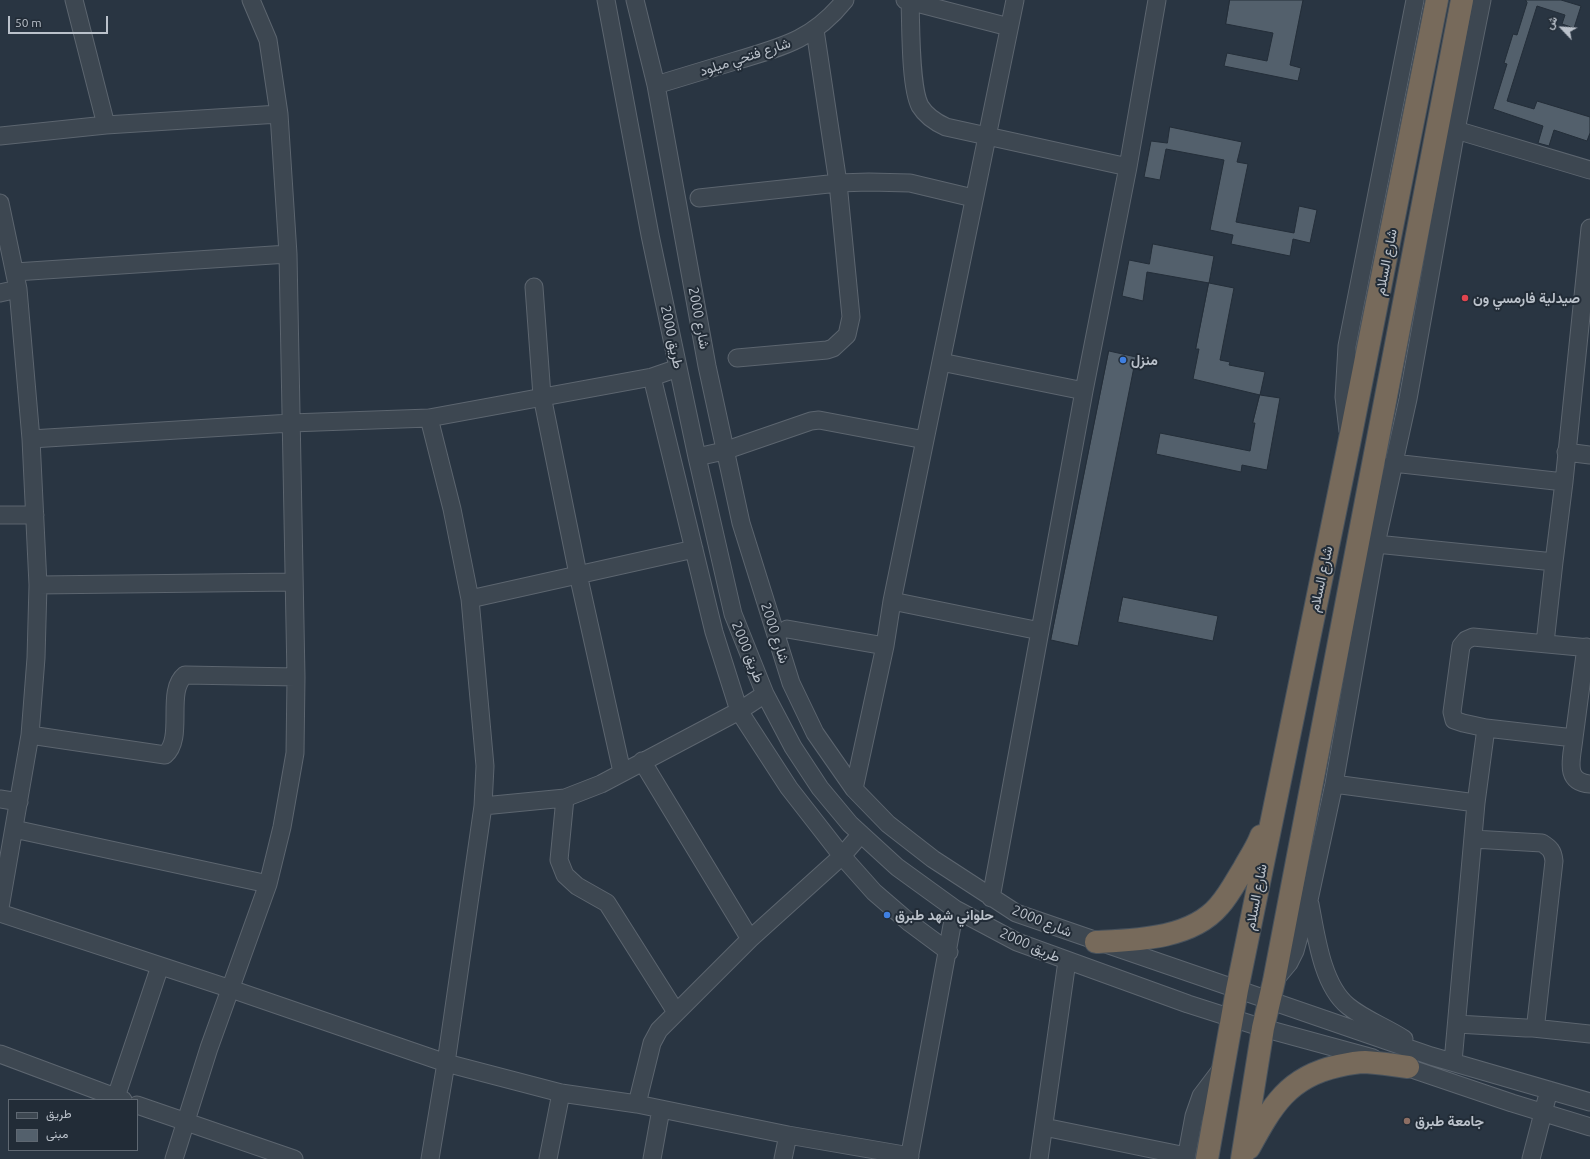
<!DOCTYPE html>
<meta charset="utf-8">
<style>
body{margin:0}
#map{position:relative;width:1590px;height:1159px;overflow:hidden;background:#293542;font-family:Ubuntu,Vazirmatn,sans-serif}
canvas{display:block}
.legend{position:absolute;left:8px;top:1099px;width:130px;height:52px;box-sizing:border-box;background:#222c37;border:1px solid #5f6872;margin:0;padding:5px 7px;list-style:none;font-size:12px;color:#bbc2cb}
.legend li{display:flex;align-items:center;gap:8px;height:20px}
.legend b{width:20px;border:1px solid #5f6872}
.north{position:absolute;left:1542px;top:8px;width:40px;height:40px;-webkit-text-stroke:3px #222c37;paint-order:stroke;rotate:295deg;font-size:11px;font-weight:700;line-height:16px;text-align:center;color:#bbc2cb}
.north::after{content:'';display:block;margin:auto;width:14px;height:18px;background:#bbc2cb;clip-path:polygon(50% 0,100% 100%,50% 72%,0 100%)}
.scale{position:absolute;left:8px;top:16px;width:100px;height:18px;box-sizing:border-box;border:2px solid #bbc2cb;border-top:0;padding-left:5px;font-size:12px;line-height:14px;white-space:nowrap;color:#bbc2cb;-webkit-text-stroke:3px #222c37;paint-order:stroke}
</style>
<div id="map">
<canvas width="1590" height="1159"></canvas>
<ul class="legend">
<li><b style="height:5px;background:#3d4751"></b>طريق</li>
<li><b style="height:11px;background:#53606c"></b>مبنى</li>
</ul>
<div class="north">ش</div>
<div class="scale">50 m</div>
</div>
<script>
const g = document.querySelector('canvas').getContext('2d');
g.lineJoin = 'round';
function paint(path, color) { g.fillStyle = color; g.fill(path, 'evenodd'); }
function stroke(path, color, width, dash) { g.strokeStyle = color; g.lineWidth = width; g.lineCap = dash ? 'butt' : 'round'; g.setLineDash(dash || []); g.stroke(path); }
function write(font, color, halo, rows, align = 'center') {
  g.font = font + ' Ubuntu,Vazirmatn,sans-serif'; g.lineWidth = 4; g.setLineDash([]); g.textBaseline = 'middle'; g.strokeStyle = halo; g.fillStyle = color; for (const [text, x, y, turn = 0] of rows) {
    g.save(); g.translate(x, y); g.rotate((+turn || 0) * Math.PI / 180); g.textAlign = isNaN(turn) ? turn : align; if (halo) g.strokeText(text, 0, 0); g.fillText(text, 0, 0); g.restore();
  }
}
const building = new Path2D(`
 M1230,0H1303L1290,65L1301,68L1298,81L1224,66L1227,53L1267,61L1273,33L1226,24Z
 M1526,0H1561L1581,6L1574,28L1562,24L1565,15L1537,6L1507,101L1534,109L1537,101L1590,117V133L1587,141L1554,130L1549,146L1538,143L1543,126L1493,109L1507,64L1504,63L1513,34L1517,35L1527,3Z
 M1170,127L1242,142L1237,162L1248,164L1236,222L1294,233L1299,206L1317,210L1310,243L1293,239L1290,256L1231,244L1233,235L1210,230L1224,160L1166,149L1160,180L1144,177L1151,141L1167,143Z
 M1153,244L1214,256L1209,283L1147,272L1143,301L1122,296L1129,260L1149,264Z
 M1209,283L1234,288L1220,360L1230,362L1229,365L1265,372L1260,395L1193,379L1199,349H1196Z
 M1109,351L1136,357L1078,646L1051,640Z
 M1260,395L1280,398L1267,470L1242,465L1241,472L1156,454L1160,433L1250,451L1255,423H1253Z
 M1123,597L1218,616L1213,641L1118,622Z`);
const minor = new Path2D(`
 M74,0L106,125
 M606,0L650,235L697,457L733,614L765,694L793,747L820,788L850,824L897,867L955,909L1017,942L1188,1004L1263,1028L1373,1058
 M635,0L656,85L707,366L741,523L791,683L815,733L854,789L888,824L933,859L1016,913L1431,1056L1590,1102
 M905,0L1009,27
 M910,1C911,25 910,87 920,106C926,116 935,122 946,127L1128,167
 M656,85C682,77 709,69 735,61C782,47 813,40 845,0
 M1456,130L1590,170
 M0,136L106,125L279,114
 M699,198L838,183L869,182L910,183L973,198
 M0,203L18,289L31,439L38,585L36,658L30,735L0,908
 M15,272L288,254
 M534,287L542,396L578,574L622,772
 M0,293L18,289
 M737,358L827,350L833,348L847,335L851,317L838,183L815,30
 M941,362L1084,391
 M652,377L714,632L739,711L789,788L842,856L874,892L910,923L949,952
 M429,418L452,509L470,599L485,766L483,806
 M1348,431L1344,397L1347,346L1415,0
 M31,439L291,423L429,418L652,377L678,368
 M1566,452L1590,455
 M697,457L724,451L811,421L819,420L925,440
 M1393,463L1564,482
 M0,515H35
 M1376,544L1554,562L1564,482L1590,228
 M38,585L294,582
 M470,599L694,549
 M892,601L1040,631
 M787,629L885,646
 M1545,643L1554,562
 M1486,728L1463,723L1454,720L1452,712L1461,646L1466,640L1473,637L1590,648
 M30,735L165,755C185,738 165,691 185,675L296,677
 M1574,738C1572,758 1563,782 1590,784
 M642,761L750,939
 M1334,784L1476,803L1453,1062
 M854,789L885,646L892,601L1015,0
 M565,798L559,860L565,875L577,886L607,903L676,1012
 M0,799L19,802
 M1476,803L1486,728L1574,738L1586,647
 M14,829L268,884
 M991,898L1084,391L1128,167L1157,0
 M1310,904C1316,935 1322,985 1348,1006C1365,1020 1386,1027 1404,1039
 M0,913L231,989L446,1063L561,1093L637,1104L788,1135L910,1156
 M1274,981L1289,963L1295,951L1309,900L1334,784L1376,544L1408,399L1456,130L1482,0
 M1457,1024L1526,1028H1533L1536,1022L1554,861C1553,851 1550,848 1542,843L1473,839
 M1533,1028L1590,1034
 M0,1054L123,1100
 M1397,1064L1512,1103L1590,1127
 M116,1097L160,966
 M637,1104L652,1043L659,1030L750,939L842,856L861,834
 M137,1105L294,1159
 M1044,1127L1186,1156
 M174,1159L209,1048L268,884L282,827L295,753L296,677L288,254L279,114L268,40L251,0
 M430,1159L446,1063L483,806L565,798L601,784L739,711L765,694
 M548,1159L561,1093
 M652,1159L661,1109
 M783,1159L788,1135
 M909,1159L955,909
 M1039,1159L1067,961
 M1186,1159L1194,1116L1201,1096L1223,1067
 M1531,1159L1549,1090`);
const highway = new Path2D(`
 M1096,942C1136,940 1191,939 1219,906C1229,895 1236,881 1244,868C1250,857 1257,847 1261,836
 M1249,1148C1272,1106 1288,1077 1338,1066C1347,1064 1356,1062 1365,1062C1379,1063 1394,1065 1408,1067
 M1207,1159L1237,990L1349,444L1437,0
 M1242,1159L1263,1028L1274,981L1462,0`);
const markers = [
 [1465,298,4,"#e0444e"],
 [1123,360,4,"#3f7fe0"],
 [887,915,4,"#3f7fe0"],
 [1407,1121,4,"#8d6e63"]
];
const streetNames = [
 ["شارع فتحي ميلود",745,57,-18],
 ["شارع السلام",1386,262,-79],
 ["شارع 2000",699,318,79],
 ["طريق 2000",672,337,78],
 ["شارع السلام",1321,579,-78],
 ["شارع 2000",775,633,72],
 ["طريق 2000",748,652,68],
 ["شارع السلام",1256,897,-79],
 ["شارع 2000",1042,921,22],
 ["طريق 2000",1030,945,24]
];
const poiNames = [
 ["صيدلية فارمسي ون",1473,298],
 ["منزل",1131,360],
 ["حلواني شهد طبرق",895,915],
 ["جامعة طبرق",1415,1121]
];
paint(building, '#53606c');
stroke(building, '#242e39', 1);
stroke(minor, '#5c656f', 19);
stroke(highway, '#48525c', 24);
stroke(minor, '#3d4751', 17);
stroke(highway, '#776a5b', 22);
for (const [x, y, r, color] of markers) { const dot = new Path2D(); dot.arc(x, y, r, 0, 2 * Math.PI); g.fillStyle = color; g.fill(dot); stroke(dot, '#222c37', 1.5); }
write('14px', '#bbc2cb', '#222c37', streetNames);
write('bold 14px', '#bbc2cb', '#222c37', poiNames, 'left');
</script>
